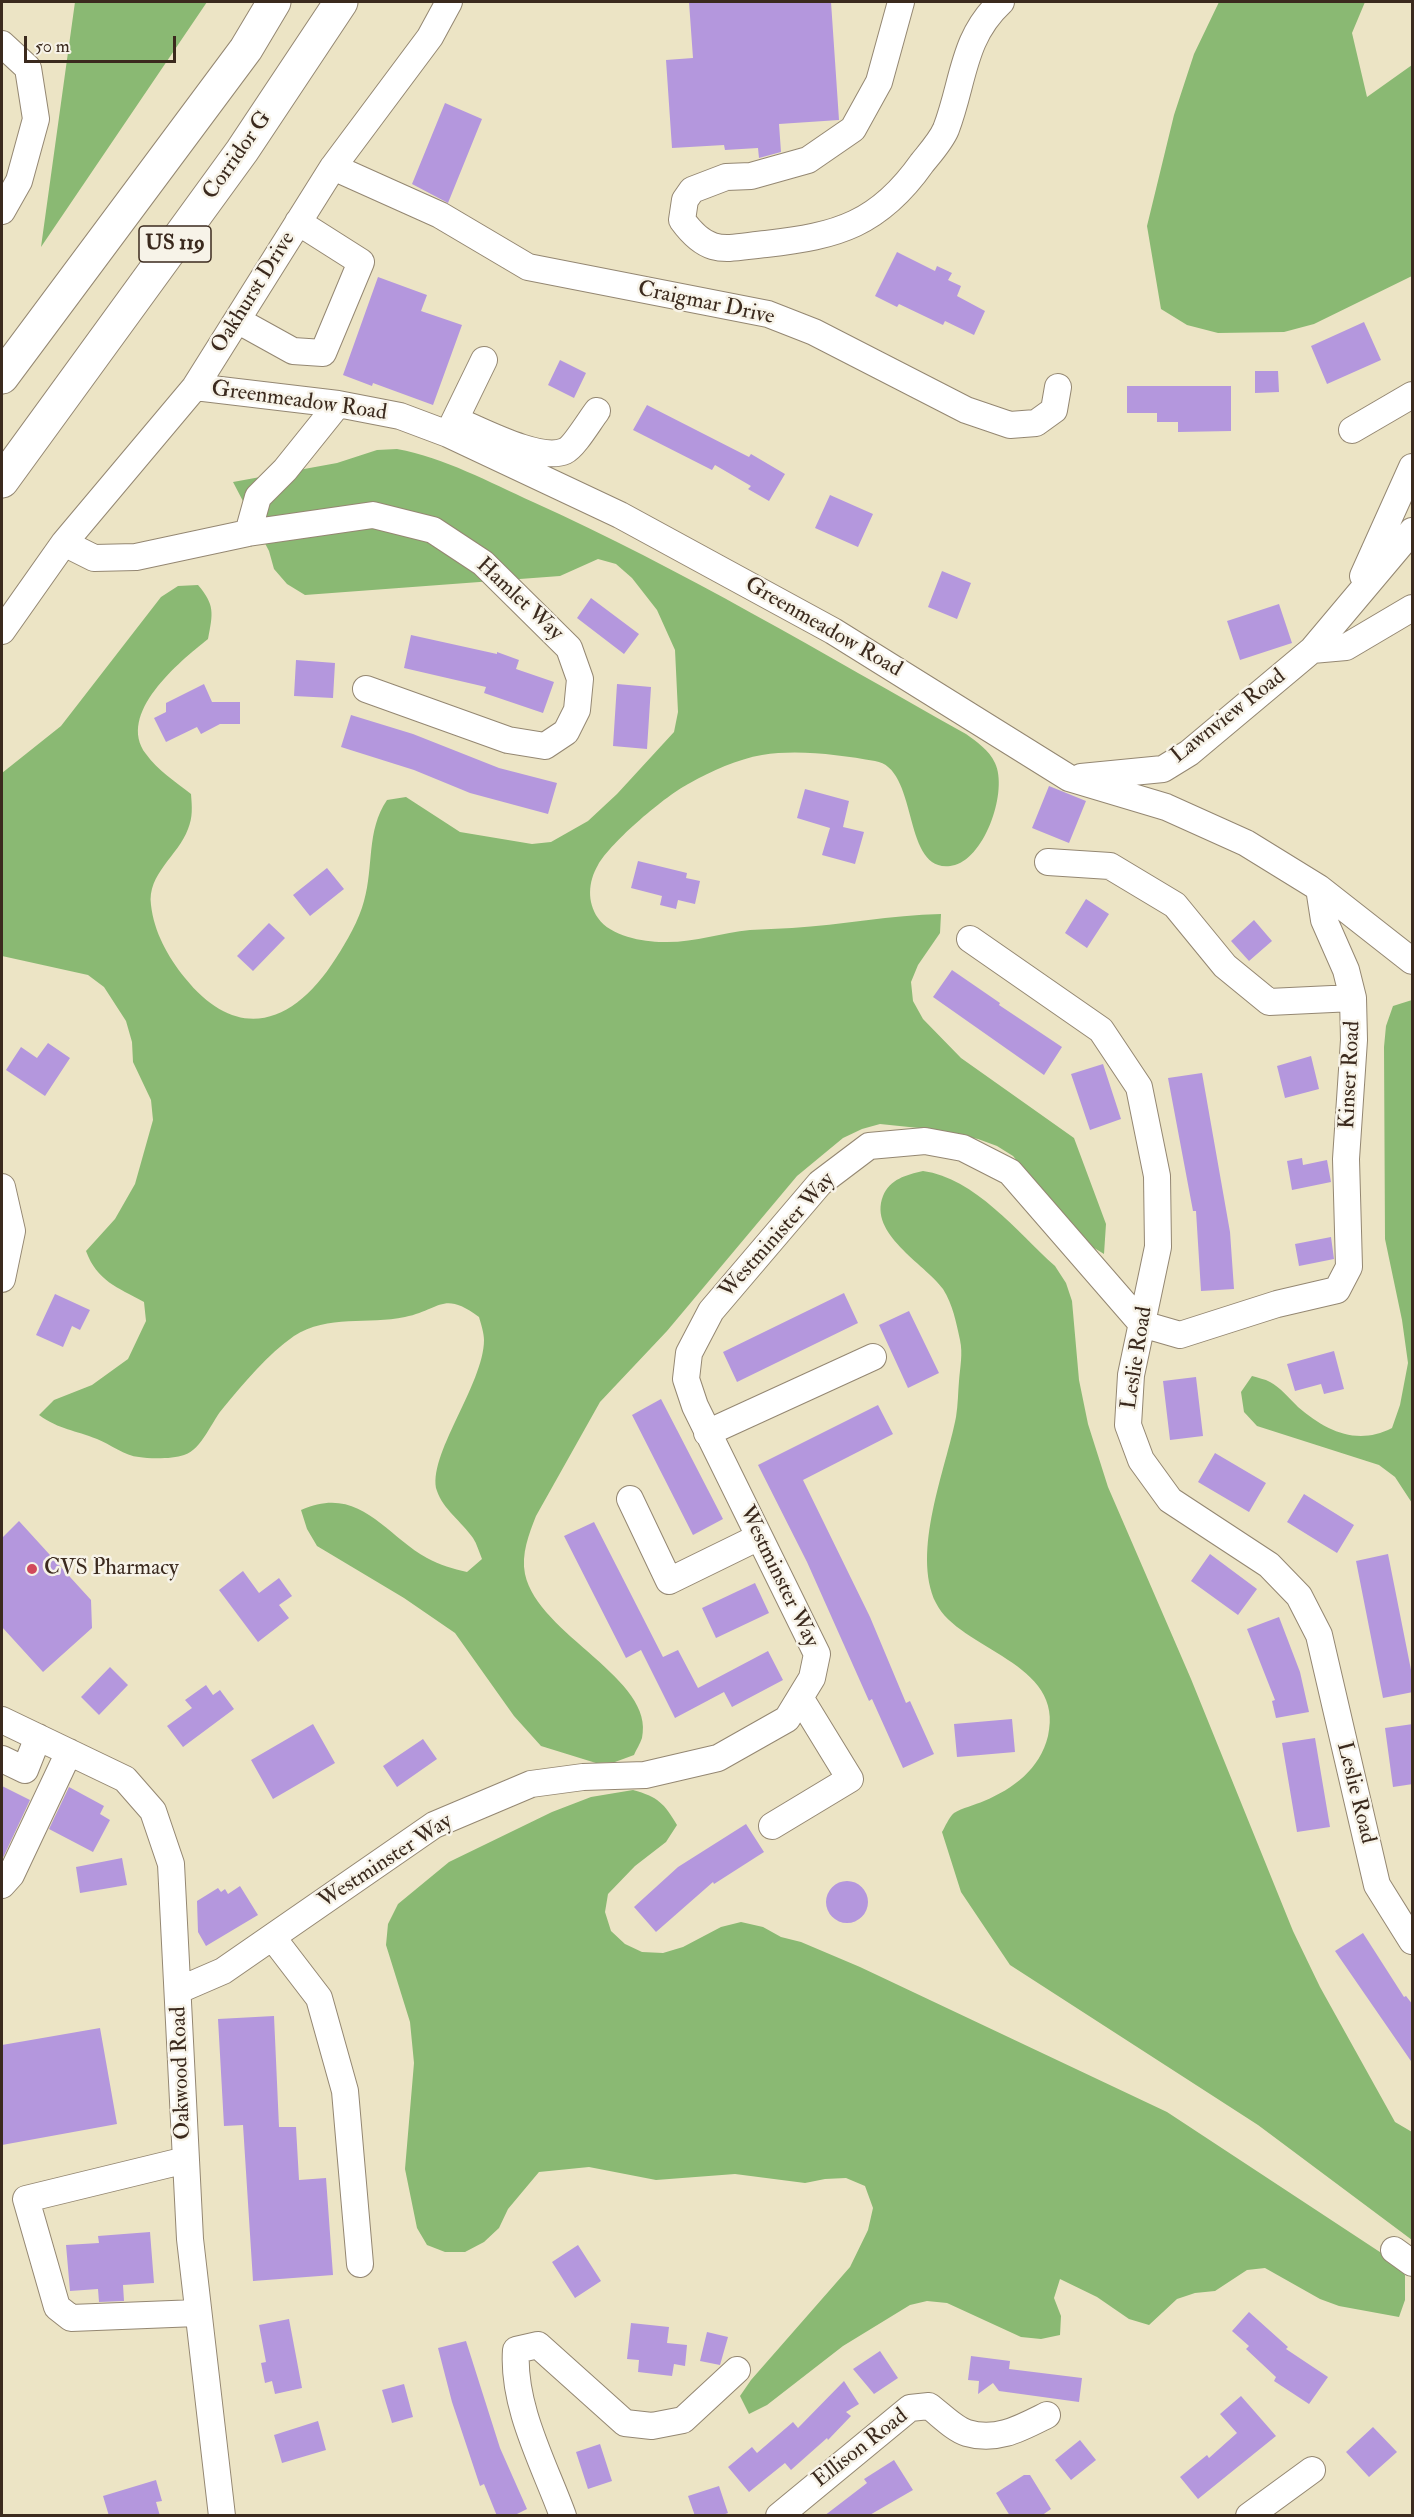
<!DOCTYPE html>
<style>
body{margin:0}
#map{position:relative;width:1414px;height:2517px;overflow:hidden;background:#ece4c5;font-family:"IM FELL Double Pica",serif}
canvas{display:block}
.frame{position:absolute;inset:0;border:3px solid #3b2a1e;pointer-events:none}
.scale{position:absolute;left:24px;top:36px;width:152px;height:27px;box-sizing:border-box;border:3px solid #3b2a1e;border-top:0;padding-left:8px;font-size:18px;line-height:21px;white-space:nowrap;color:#3b2a1e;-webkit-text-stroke:4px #f7f3e8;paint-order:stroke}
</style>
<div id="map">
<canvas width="1414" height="2517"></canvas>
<div class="frame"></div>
<div class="scale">50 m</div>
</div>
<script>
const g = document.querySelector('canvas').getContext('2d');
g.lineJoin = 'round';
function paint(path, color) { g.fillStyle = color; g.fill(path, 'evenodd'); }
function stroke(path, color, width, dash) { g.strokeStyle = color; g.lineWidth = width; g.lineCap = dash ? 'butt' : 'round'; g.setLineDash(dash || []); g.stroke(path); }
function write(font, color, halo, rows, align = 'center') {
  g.font = font + ' "IM FELL Double Pica",serif'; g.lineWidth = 5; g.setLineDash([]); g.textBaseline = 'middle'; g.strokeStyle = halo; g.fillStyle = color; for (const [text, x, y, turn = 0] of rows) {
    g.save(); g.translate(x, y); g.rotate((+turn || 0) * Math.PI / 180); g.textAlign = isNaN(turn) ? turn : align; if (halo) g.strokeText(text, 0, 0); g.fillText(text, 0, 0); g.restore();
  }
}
const forest = new Path2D(`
 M75,2H207L41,247Z
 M1219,2H1365L1352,33L1367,97L1412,65V276L1314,324L1284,332L1218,333L1187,325L1161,309L1147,226L1174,115L1194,54Z
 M397,449C445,458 489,482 533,502C682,569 823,654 966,734C977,742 989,750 995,763C1008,790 986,856 955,865C900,879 921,768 875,761C840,755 798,749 762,755C738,759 711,771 690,783C666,795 611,842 598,865C588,882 587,902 598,918C610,936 643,942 663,942C693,943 721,933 750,930C764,929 778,929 792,928C842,925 891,915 941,914L940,933L918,965L911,982L913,1001L923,1019L961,1058L1074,1138L1106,1224L1104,1254L1065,1230L1037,1185L1013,1156L997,1146L978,1139L919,1128L880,1124L862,1129L843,1138L797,1176L667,1331L600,1402L536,1516C529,1534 521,1554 525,1574C538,1635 656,1679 642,1738C640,1744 636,1750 634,1755L615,1762L596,1763L541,1746L514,1716L455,1633L404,1598L317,1546L307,1529L301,1510C359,1484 384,1534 427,1558C440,1565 453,1569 467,1572L482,1559C479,1552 477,1544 473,1538C462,1522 443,1509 437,1491C426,1457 484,1384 484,1340C484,1333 481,1324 479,1317C443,1290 440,1310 405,1317C368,1325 328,1314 294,1336C268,1354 244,1383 224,1407C212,1420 202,1450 184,1455C173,1459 150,1459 139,1457C125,1456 110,1444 97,1439C75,1430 60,1430 39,1415L54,1400L92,1385L128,1359L146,1321L144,1302C117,1287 97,1281 86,1251L115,1219L135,1184L153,1120L151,1100L133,1062L132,1042L126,1021L104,987L88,975L2,956V773L61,726L161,597L178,586L198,585C215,605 213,613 208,639C179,662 116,714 146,754C157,770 176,782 191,794C192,807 193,817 188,829C178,856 147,874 151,905C154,932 168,957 185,978C239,1045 295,1023 336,958C347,941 359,920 364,901C374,866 366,831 387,800L406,797L460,832L532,844L551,842L588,821L617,794L674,732L678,712L675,650L657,610L632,578L616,564L598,559L560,576L305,595L287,584L274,569L269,551L233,482L337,463L377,450Z
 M1412,1000V1503L1395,1477L1379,1465L1257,1426L1244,1412L1241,1392L1252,1376C1258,1378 1265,1379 1270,1382C1280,1387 1290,1399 1298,1407C1326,1431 1357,1446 1392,1428L1400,1405L1408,1363L1402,1320L1385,1239L1384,1047L1386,1026L1393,1006Z
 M923,1171C975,1178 1017,1232 1055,1266L1066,1283L1072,1301L1079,1380L1088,1424L1108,1487L1191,1679L1293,1931L1320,1987L1395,2122L1412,2132V2240L1258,2125L1010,1965L961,1892L942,1832C945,1827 949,1817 954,1813C962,1808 975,1805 984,1801C1013,1789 1040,1769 1048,1736C1066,1662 959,1650 936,1603C911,1552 946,1469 956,1417C958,1405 958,1392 959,1381C960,1367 963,1354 960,1340C956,1322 953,1305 943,1289C924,1263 868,1234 883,1196C890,1179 906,1175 923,1171Z
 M633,1790C658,1797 664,1803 677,1825L666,1842L635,1866L608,1894L605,1912L611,1931L625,1944L642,1952L663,1953L683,1947L721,1927L741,1922L763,1927L781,1937L801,1942L860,1967L1167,2112L1389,2258L1405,2275V2300L1399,2317L1339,2306L1320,2299L1265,2268L1247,2270L1215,2291L1195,2293L1177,2299L1149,2325L1129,2319L1097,2297L1060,2279L1054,2298L1061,2316L1060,2335L1041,2339L1021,2337L947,2303L927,2301L910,2305L843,2346L767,2405L749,2414L740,2396L751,2380L850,2267L868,2230L873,2208L865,2186L846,2178L825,2179L805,2183L735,2174L656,2180L589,2167L539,2172L508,2209L499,2228L484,2242L465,2252H445L427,2245L417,2228L405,2169L414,2063L410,2022L386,1945L388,1924L398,1904L449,1862L552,1812L591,1797Z`);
const building = new Path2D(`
 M689,2H831L839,120L779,124L781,152L759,158L758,148L725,150L724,145L672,148L666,60L693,58Z
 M445,103L482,119L448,203L412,184Z
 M897,252L935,271L937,266L952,273L948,280L961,286L957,296L985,311L974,335L945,321L943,325L899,304L897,307L875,296Z
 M378,277L427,295L421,311L462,325L433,405L373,383L372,386L343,375Z
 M1364,322L1381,360L1327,384L1311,346Z
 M560,360L586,373L574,398L548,385Z
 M1255,371H1278L1279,392L1255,393Z
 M1127,386H1231V431L1178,432V422H1157V413H1127Z
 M647,405L749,457L751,454L785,474L769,501L748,489L751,486L715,465L712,470L633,430Z
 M830,495L873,514L858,547L815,528Z
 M942,571L971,583L957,619L928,607Z
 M591,598L639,634L624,654L577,618Z
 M1279,604L1292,643L1240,660L1227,621Z
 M411,635L497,654V652L519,660L516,669L554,682L543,713L484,693L486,687L404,668Z
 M296,660L335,663L333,698L294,696Z
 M204,684L212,702H240V724H220L201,734L197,727L166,742L154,718L166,712V703Z
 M617,684L651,687L647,749L613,746Z
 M351,715L413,734L499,768L557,783L548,814L470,793L414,770L341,747Z
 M1049,786L1086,801L1069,843L1032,828Z
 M805,789L849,801L843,827L864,832L855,864L822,855L830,828L797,818Z
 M638,861L687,873L686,878L700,881L695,904L678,900L676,909L660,905L662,896L631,888Z
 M327,868L344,889L310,916L293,895Z
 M1086,899L1109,914L1087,948L1065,933Z
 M1254,920L1272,941L1249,961L1231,941Z
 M269,923L285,938L253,971L237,956Z
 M952,970L1000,1003L999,1005L1062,1047L1044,1075L933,997Z
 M48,1043L70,1058L45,1096L6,1070L21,1047L37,1058Z
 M1311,1056L1319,1089L1285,1098L1277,1066Z
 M1103,1064L1121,1119L1090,1130L1071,1074Z
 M1202,1073L1230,1232L1234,1289L1201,1291L1196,1211H1193L1168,1078Z
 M1302,1158L1303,1165L1327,1160L1331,1182L1292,1190L1287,1161Z
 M1331,1237L1334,1259L1299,1266L1295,1244Z
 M844,1293L858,1323L737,1382L723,1352Z
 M55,1294L90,1310L80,1330L72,1326L63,1347L36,1335Z
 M909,1311L939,1373L908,1388L879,1325Z
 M1334,1351L1344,1389L1324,1394L1321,1384L1295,1391L1287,1364Z
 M1196,1377L1203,1436L1170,1440L1163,1381Z
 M661,1399L723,1519L693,1535L632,1415Z
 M878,1405L893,1434L803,1480L870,1617L906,1703L910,1701L934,1754L903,1768L872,1699L869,1701L807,1562L758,1465Z
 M1215,1453L1266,1483L1249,1512L1198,1482Z
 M1304,1494L1354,1525L1337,1553L1287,1522Z
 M19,1521L91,1600L92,1628L43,1672L2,1627V1538Z
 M594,1522L663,1657L678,1650L698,1688L768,1651L783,1680L732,1707L724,1692L675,1718L641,1650L626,1658L564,1536Z
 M1210,1554L1257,1589L1238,1615L1191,1581Z
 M1388,1554L1413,1680V1692L1383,1698L1356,1561Z
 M243,1571L259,1593L279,1578L292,1596L279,1605L289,1618L258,1642L219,1590Z
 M755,1583L769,1613L716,1638L702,1608Z
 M1279,1617L1300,1672L1309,1712L1276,1718L1272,1701L1275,1700L1247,1629Z
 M110,1667L128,1685L99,1715L81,1697Z
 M206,1685L213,1695L220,1690L234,1709L183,1747L167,1726L192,1708L185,1700Z
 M1012,1719L1015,1752L957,1757L954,1724Z
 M313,1724L335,1763L273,1799L251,1760Z
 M1413,1724V1784L1393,1787L1385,1728Z
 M1315,1738L1330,1827L1297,1832L1282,1743Z
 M423,1739L437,1759L397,1787L383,1766Z
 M2,1786L30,1800L2,1860Z
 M69,1787L104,1806L100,1814L110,1820L93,1852L49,1829Z
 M746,1824L764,1852L714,1884L713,1882L656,1932L634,1907L678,1867Z
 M122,1858L127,1885L80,1893L76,1867Z
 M826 1902a21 21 0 1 1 42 0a21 21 0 1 1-42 0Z
 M240,1886L258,1915L206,1946L198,1932L197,1901L218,1888L221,1892L225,1889L228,1894Z
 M1363,1933L1404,1997L1406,1996L1413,2005V2064L1335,1951Z
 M274,2016L279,2127H296L299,2180L326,2178L333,2275L253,2281L243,2125L224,2126L218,2019Z
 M100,2028L117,2124L2,2145V2045Z
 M150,2232L154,2283L123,2285L124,2301L99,2302L98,2289L70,2291L66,2245L99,2243L98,2236Z
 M578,2245L601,2281L575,2298L552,2262Z
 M1249,2312L1288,2347L1286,2349L1328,2377L1309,2404L1274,2381L1276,2377L1246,2349L1249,2346L1232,2331Z
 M289,2319L302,2388L275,2394L272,2381L265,2383L261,2363L266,2362L259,2325Z
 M631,2323L669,2327L667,2343L687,2345L685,2366L674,2364L672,2376L638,2372L639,2360L627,2359Z
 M707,2332L728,2337L720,2365L700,2361Z
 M466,2341L500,2448L527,2509L513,2516H497L484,2484L480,2486L452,2402L438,2348Z
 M880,2351L898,2378L874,2394L853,2369Z
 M971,2356L1010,2361L1009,2369L1082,2378L1079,2402L999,2391L993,2383L978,2394L979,2381L968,2380Z
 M844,2381L859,2404L846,2412L851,2416L828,2440L827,2438L791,2470L785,2463L749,2492L728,2467L752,2447L757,2453L793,2422L798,2428Z
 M404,2384L413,2417L392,2423L382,2390Z
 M1241,2396L1276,2436L1198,2499L1180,2477L1207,2455L1209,2458L1237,2433L1220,2414Z
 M318,2421L326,2450L282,2463L274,2435Z
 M1373,2427L1397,2452L1369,2477L1346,2452Z
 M1080,2440L1096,2460L1071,2480L1055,2460Z
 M600,2444L612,2481L588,2489L576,2452Z
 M894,2460L913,2490L868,2516H824L867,2483L864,2479Z
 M1024,2475H1030L1051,2509L1041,2516H1010L996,2493Z
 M156,2480L162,2501L156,2502L160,2516H109L103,2496Z
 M719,2486L728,2513L720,2516H695L688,2496Z`);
const minor = new Path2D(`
 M901,2L879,82L853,129L808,160L751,176L726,177L692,190L685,200L682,220C709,257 725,248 766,244C838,236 879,224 922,163C930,153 941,141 946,129C964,82 962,38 1001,2
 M2,44L28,68L36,119L19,181L2,211
 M333,167L440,215L528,267L768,314L814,332L966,410L1010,425L1036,423L1054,410L1058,387
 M237,320L293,351L323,353L361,262L298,222
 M195,387L338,404L400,416L448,434L620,515L833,631L1069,778L1166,807L1246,843L1319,888L1412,961
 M458,421C482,431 540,462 565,451C574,447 590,420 597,411
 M1352,430L1412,395
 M448,434L484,360
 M248,533L258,497L285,470L338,404
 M64,543L94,558L136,557L248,533L373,515L433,530L483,563L569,648L580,679L577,710L566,732L545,746L508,740L366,689
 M1363,576L1412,467
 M2,631L64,543L195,387L333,167L430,37L449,2
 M1312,650L1346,647L1412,608
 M1081,777L1163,769L1189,753L1312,650L1412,531
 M1048,862L1110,866L1175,905L1225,966L1269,1002L1353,998
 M970,939L1101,1030L1139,1087L1157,1176L1158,1247L1131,1375L1128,1425L1141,1460L1170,1500L1269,1565L1299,1596L1319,1635L1377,1885L1412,1941
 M2,1187L12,1231L2,1279
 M707,1433L873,1357
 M630,1499L669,1581L759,1537
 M2,1720L125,1779L153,1811L171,1864L190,2239L222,2516
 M2,1759L25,1770L38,1737
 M772,1826L850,1779L801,1699
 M2,1885L11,1875L69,1752
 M273,1938L319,1998L345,2091L360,2264
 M179,1990L223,1971L434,1825L531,1784L583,1777L645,1775L718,1758L787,1719L812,1678L817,1654L695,1406L686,1379L689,1353L711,1311L820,1183L869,1146L925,1141L963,1148L1010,1172L1142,1324L1180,1335L1277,1304L1337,1290L1349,1267L1346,1159L1354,1040L1353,998L1346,970L1324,920L1319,888
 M186,2160L26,2199L57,2307L71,2318L197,2313
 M1394,2250L1412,2263
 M563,2516C544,2464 512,2406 516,2350L538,2345L625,2423L652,2426L683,2420L737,2370
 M779,2516L910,2408L929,2406C940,2414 954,2429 967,2433C997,2442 1021,2428 1047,2415
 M1249,2516L1312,2470`);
const highway = new Path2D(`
 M2,377L246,49L274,2
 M2,481L242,151L341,2`);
const markers = [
 [32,1569,6,"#d1495b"]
];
const shields = [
 [175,244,72]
];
const shieldNames = [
 ["US 119",175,244]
];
const streetNames = [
 ["Corridor G",238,156,-55],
 ["Oakhurst Drive",254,293,-58],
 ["Craigmar Drive",706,304,12],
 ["Greenmeadow Road",299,402,8],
 ["Hamlet Way",519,600,43],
 ["Greenmeadow Road",823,628,30],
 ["Lawnview Road",1229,717,-38],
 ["Kinser Road",1351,1075,-87],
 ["Westminister Way",778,1236,-48],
 ["Leslie Road",1138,1358,-81],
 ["Westminster Way",778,1577,64],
 ["Leslie Road",1355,1793,76],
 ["Westminster Way",386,1862,-33],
 ["Oakwood Road",182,2073,-92],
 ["Ellison Road",861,2449,-38]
];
const poiNames = [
 ["CVS Pharmacy",44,1569]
];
paint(forest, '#8ab973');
paint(building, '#b497dd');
stroke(minor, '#948772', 28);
stroke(highway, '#948772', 35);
stroke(minor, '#fff', 26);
stroke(highway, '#fff', 33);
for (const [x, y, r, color] of markers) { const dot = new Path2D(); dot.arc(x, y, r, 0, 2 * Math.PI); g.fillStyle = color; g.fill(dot); stroke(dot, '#f7f3e8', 2); }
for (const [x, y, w] of shields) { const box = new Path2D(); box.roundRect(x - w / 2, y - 18, w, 36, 4.5); g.fillStyle = '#f7f3e8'; g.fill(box); stroke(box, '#3b2a1e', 1.5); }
write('bold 21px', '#3b2a1e', null, shieldNames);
write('22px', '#3b2a1e', '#f7f3e8', streetNames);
write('22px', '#3b2a1e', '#f7f3e8', poiNames, 'left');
</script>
